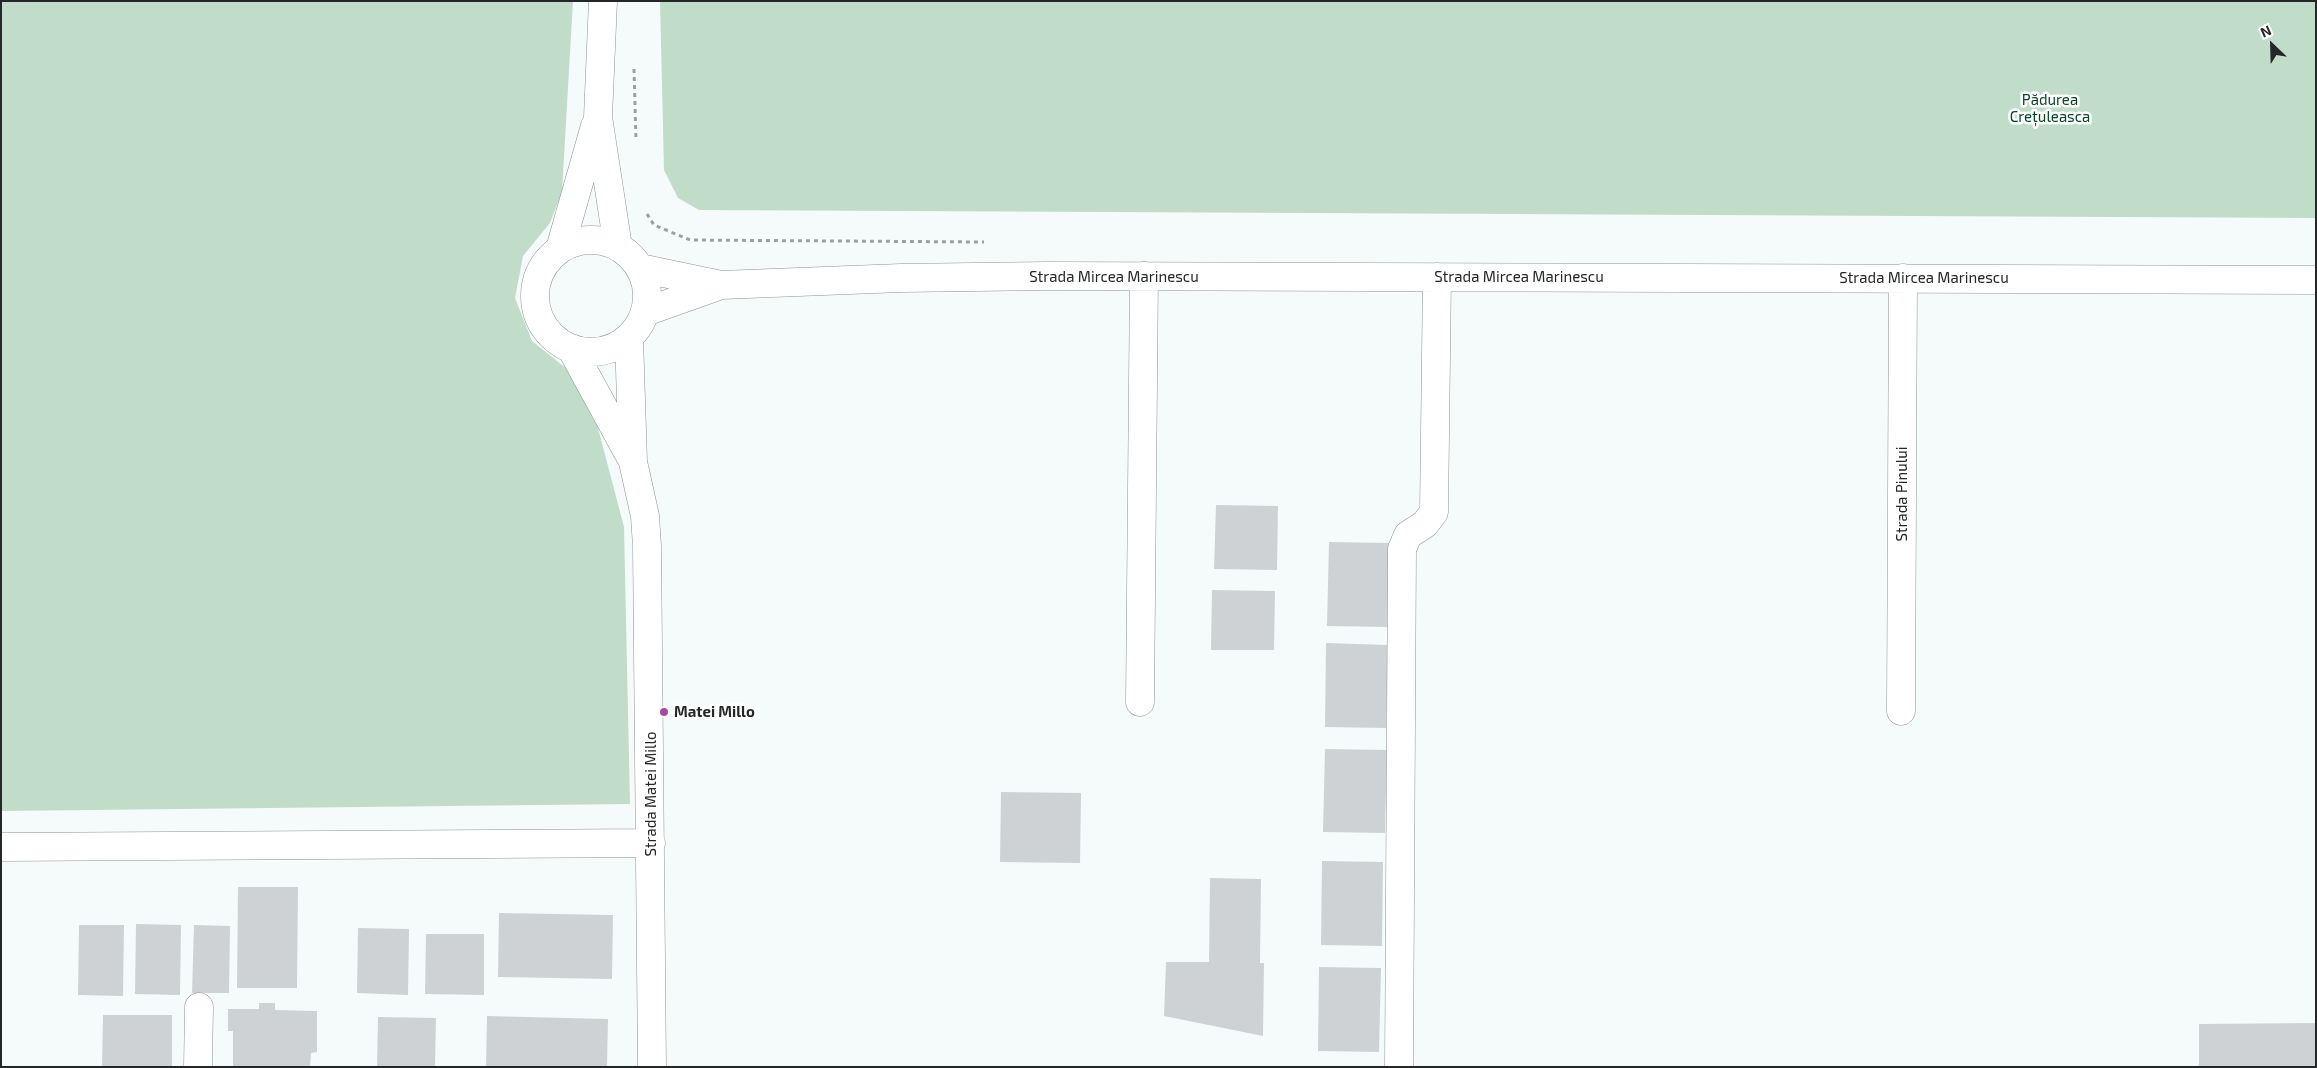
<!DOCTYPE html>
<meta charset="utf-8">
<style>
body{margin:0}
#map{position:relative;width:2317px;height:1068px;overflow:hidden;background:#f5fbfb;font-family:"Exo 2",sans-serif}
canvas{display:block}
.frame{position:absolute;inset:0;border:2px solid #242627;pointer-events:none}
.north{position:absolute;left:2247px;top:20px;width:50px;height:50px;-webkit-text-stroke:4px #fff;paint-order:stroke;rotate:336deg;font-size:14px;font-weight:700;line-height:20px;text-align:center;color:#242627}
.north::after{content:'';display:block;margin:auto;width:18px;height:22px;background:#242627;clip-path:polygon(50% 0,100% 100%,50% 72%,0 100%)}
</style>
<div id="map">
<canvas width="2317" height="1068"></canvas>
<div class="frame"></div>
<div class="north">N</div>
</div>
<script>
const g = document.querySelector('canvas').getContext('2d');
g.lineJoin = 'round';
function paint(path, color) { g.fillStyle = color; g.fill(path, 'evenodd'); }
function stroke(path, color, width, dash) { g.strokeStyle = color; g.lineWidth = width; g.lineCap = dash ? 'butt' : 'round'; g.setLineDash(dash || []); g.stroke(path); }
function write(font, color, halo, rows, align = 'center') {
  g.font = font + ' "Exo 2",sans-serif'; g.lineWidth = 5; g.setLineDash([]); g.textBaseline = 'middle'; g.strokeStyle = halo; g.fillStyle = color; for (const [text, x, y, turn = 0] of rows) {
    g.save(); g.translate(x, y); g.rotate((+turn || 0) * Math.PI / 180); g.textAlign = isNaN(turn) ? turn : align; if (halo) g.strokeText(text, 0, 0); g.fillText(text, 0, 0); g.restore();
  }
}
const green = new Path2D(`
 M1,1H573L562,192L550,223L523,256L515,298L532,341L567,369L593,409L624,527L630,804L1,811Z
 M660,1H2316V218L699,210L678,198L664,170Z`);
const building = new Path2D(`
 M1216,505L1278,506L1277,570L1214,569Z
 M1329,542L1390,543L1388,627L1327,626Z
 M1212,590L1275,591L1274,650H1211Z
 M1326,643L1388,645L1386,728L1325,727Z
 M1325,749L1387,750L1385,833L1323,832Z
 M1001,792L1081,793L1080,863L1000,862Z
 M1322,861L1383,862L1382,946L1321,945Z
 M1210,878L1261,879L1260,963H1264L1263,1036L1164,1016L1166,962H1209Z
 M238,887H298L297,988H237Z
 M499,913L613,915L612,979L498,977Z
 M136,924L181,925L180,995L135,994Z
 M79,925H124L123,996L78,995Z
 M194,925L230,926L229,993H192Z
 M358,928L409,929L408,995L357,993Z
 M426,934H484V995L425,994Z
 M1319,967L1381,968L1379,1052L1318,1051Z
 M259,1003H275V1010L317,1011V1052L311,1053L310,1067H233V1031H228V1009H259Z
 M103,1015H172V1067H102Z
 M487,1016L608,1019L607,1067H486Z
 M378,1017L436,1018L435,1066H377Z
 M2316,1023V1067H2199V1024Z`);
const path = new Path2D(`
 M634,69L636,141
 M647,214L654,225L690,240L984,242`);
const minor = new Path2D(`
 M603,1L598,117L618,247
 M535 296a56 56 0 1 1 112 0a56 56 0 1 1-112 0Z
 M560,249L595,126
 M640,268L721,285L901,278L1047,276L2316,280
 M645,312L721,285
 M629,338L633,462L645,516L647,546L652,1067
 M571,348L630,456
 M1140,702L1144,276
 M1901,711L1903,278
 M1,847L651,843
 M198,1067L199,1007
 M1399,1067L1402,549L1408,535L1425,524L1434,512L1437,277`);
const markers = [
 [664,712,5,"#ae46a9"]
];
const parkNames = [
 ["Pădurea",2050,100],
 ["Crețuleasca",2050,117]
];
const streetNames = [
 ["Strada Mircea Marinescu",1114,277],
 ["Strada Mircea Marinescu",1519,277],
 ["Strada Mircea Marinescu",1924,278],
 ["Strada Pinului",1902,494,-90],
 ["Strada Matei Millo",651,794,-90]
];
const poiNames = [
 ["Matei Millo",674,712]
];
paint(green, '#c2dcca');
paint(building, '#ced2d5');
stroke(minor, '#8e9394', 29);
stroke(path, '#9ca0a1', 3, [4, 4]);
stroke(minor, '#fff', 28);
for (const [x, y, r, color] of markers) { const dot = new Path2D(); dot.arc(x, y, r, 0, 2 * Math.PI); g.fillStyle = color; g.fill(dot); stroke(dot, '#fff', 2); }
write('15px', '#074527', '#fff', parkNames);
write('15px', '#242627', '#fff', streetNames);
write('bold 15px', '#242627', '#fff', poiNames, 'left');
</script>
